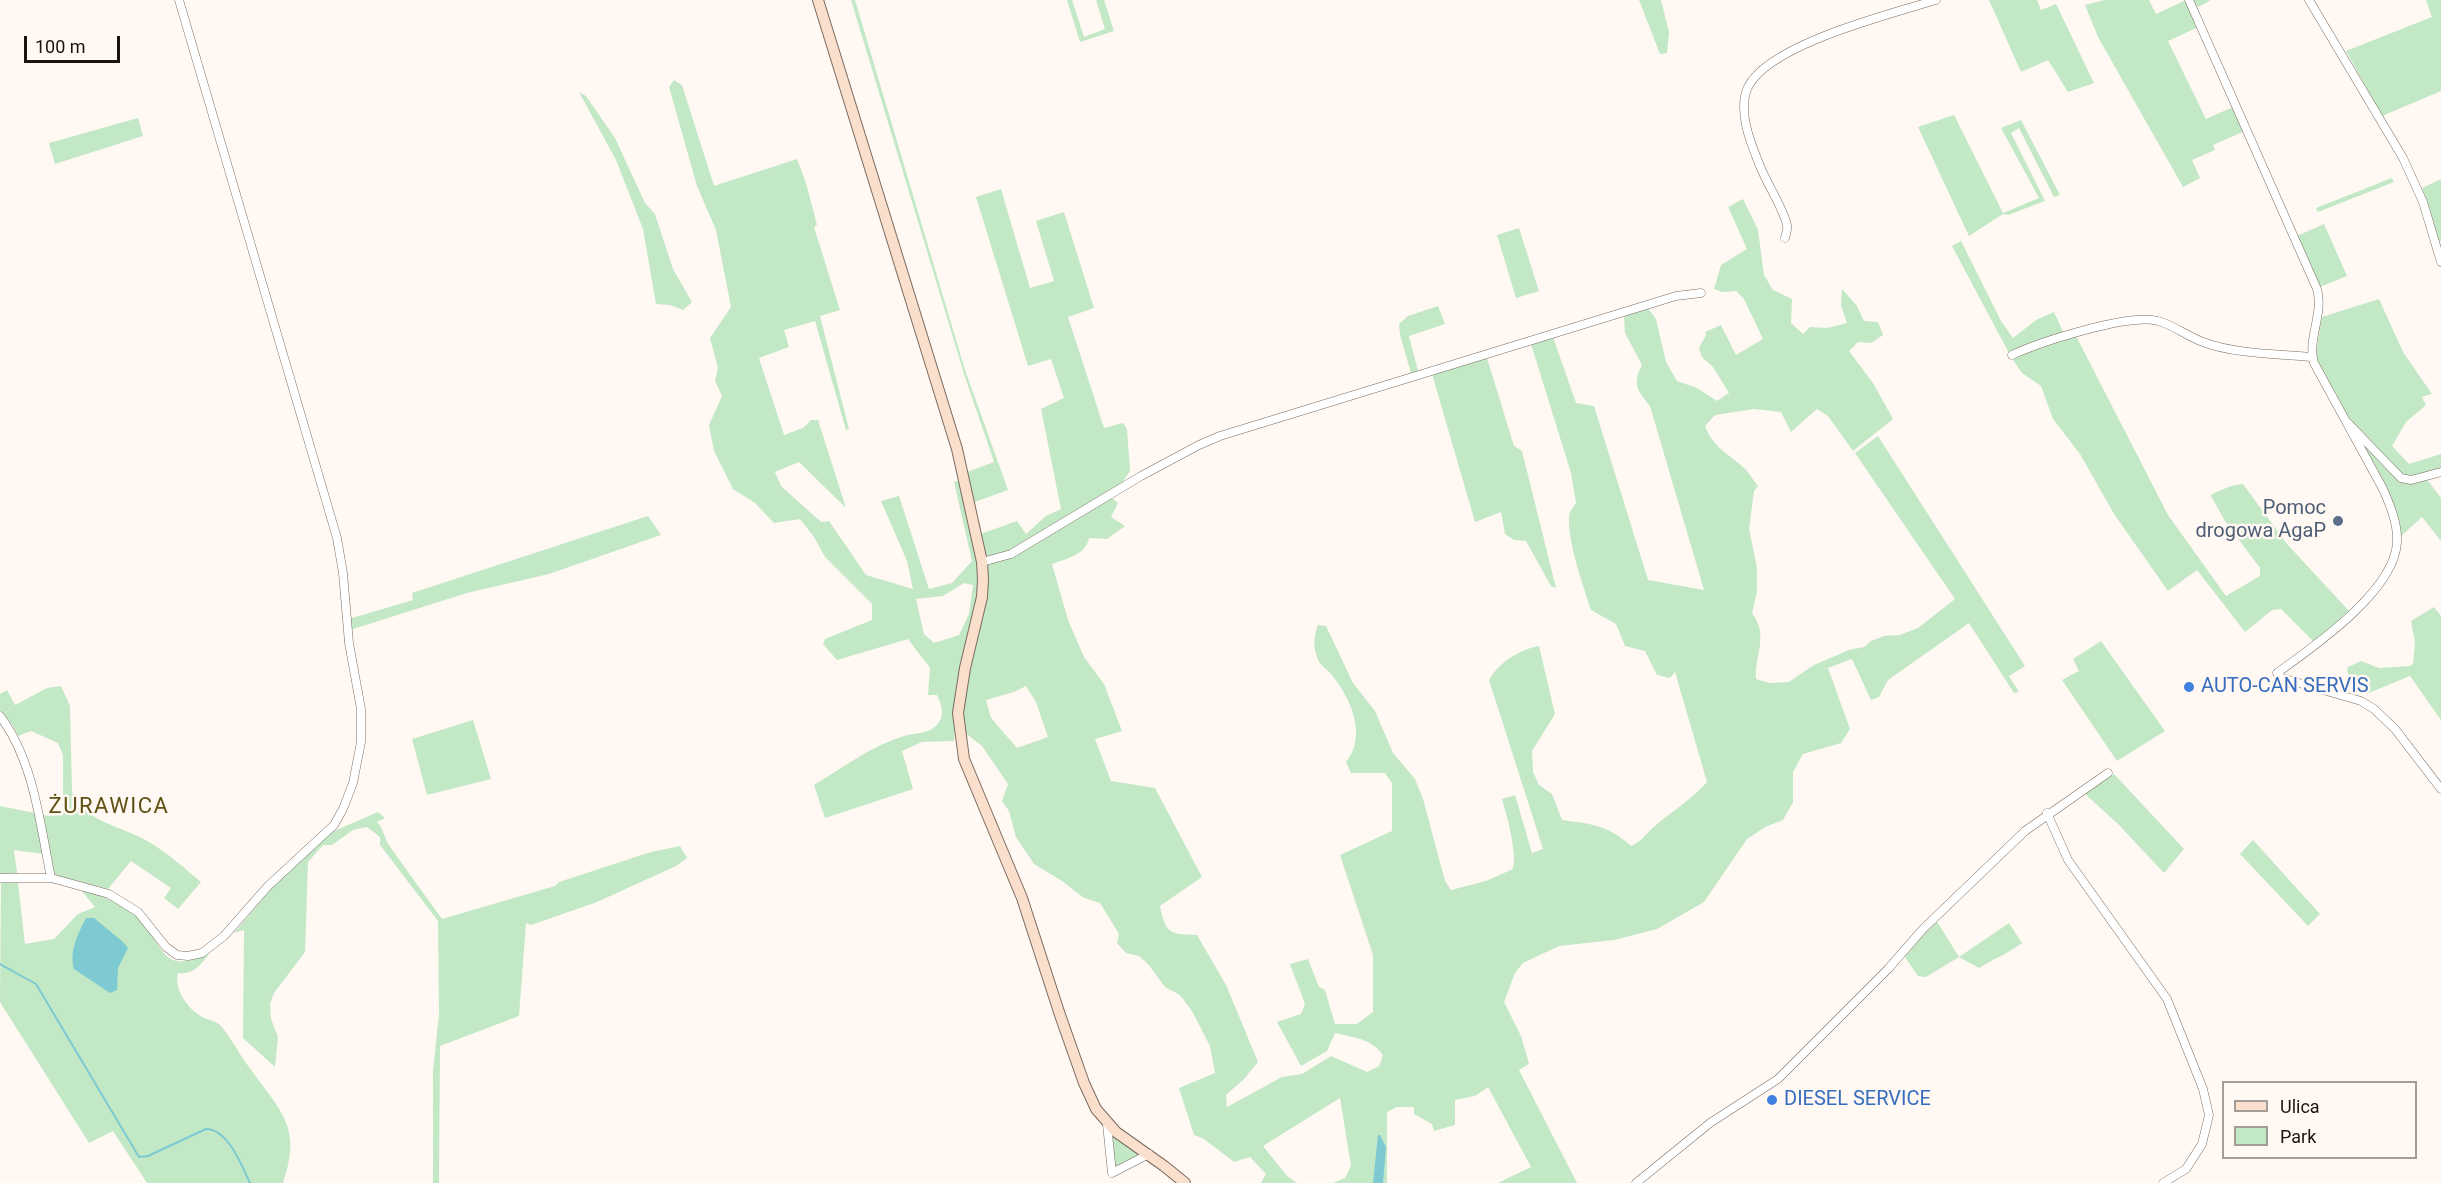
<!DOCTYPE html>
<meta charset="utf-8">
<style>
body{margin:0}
#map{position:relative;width:2441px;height:1183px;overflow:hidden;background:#fff8f3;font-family:Roboto,sans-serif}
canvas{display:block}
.legend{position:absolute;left:2222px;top:1081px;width:195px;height:78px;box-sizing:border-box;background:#fff8f3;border:2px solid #a39d98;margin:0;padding:8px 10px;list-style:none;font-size:18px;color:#19140f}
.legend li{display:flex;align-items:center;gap:12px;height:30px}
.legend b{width:30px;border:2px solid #a39d98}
.scale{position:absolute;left:24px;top:36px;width:96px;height:27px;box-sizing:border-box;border:3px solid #19140f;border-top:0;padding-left:8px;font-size:18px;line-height:21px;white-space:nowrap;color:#19140f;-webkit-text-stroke:4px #fff8f3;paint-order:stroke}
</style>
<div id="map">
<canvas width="2441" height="1183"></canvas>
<ul class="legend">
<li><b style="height:8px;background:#fbdfcd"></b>Ulica</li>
<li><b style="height:16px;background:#c2e8c5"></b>Park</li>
</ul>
<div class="scale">100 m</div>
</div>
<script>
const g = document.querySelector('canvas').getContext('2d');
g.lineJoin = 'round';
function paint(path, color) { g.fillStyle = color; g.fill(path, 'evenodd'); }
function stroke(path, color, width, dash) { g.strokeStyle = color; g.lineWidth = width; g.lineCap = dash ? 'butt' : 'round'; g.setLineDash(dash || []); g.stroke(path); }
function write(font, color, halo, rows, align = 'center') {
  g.font = font + ' Roboto,sans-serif'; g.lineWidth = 5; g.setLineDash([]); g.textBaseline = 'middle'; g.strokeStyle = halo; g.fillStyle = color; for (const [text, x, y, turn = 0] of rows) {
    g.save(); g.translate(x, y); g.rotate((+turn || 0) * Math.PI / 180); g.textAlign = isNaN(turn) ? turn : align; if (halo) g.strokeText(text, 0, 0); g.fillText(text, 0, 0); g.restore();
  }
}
const green = new Path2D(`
 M851,0H855L965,370L1008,490L972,503L967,472L994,462L965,377Z
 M1067,0H1072L1084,37L1105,29L1096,0H1104L1114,31L1080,42Z
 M1639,0H1661L1669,32L1667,53L1660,54Z
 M1989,0H2037L2041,10L2056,4L2094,83L2068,92L2048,60L2021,72Z
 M2104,0H2149L2156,14L2186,0H2211L2196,8L2203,25L2168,41L2206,119L2233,107L2245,131L2213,145L2215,150L2192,160L2200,178L2183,187L2098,37L2085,5Z
 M2426,0H2441V91L2382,116L2346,51L2432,17Z
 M674,80L682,85L714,186L797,159L806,183L817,225L814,227L840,310L820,316L849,429L846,430L815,321L784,330L789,347L759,358L784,435L803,428L811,420H818L846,508L799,462L775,472L781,486L821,522L829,521L866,575L913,589L907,561L881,501L899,496L929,589L952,583L972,561L954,482L961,480L980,573L979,591L957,694L954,741L922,742L902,751L913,789L825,818L814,785C842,768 870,747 901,737C914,732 931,735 939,722C945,713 941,704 937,695H928L930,668L908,639L837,660L823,644L825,639L872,620V604L825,557L814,537L800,519L774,523L755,503L733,489L714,451L709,425L722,396L715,381L718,368L710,338L731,307L716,230L697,186L669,87ZM964,583L973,585L969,614L959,635L934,643L924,634L916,599L943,596Z
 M579,92L586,96L615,138L645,203L655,214L673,269L692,302L683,310L670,305L656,304L643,229L616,160Z
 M1954,115L2003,213L2039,198L2001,128L2021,120L2060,195L2054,197L2019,128L2011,133L2045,201L2008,215L2003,214L1969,236L1918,127Z
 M138,118L143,136L55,164L49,143Z
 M2392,178L2394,182L2318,212L2316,208Z
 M2441,179V241L2437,242L2422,188Z
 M1001,189L1030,288L1054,281L1036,221L1064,212L1094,308L1068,317L1104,428L1123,423L1127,429L1130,471L1112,498L1118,503L1111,517L1125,526L1107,539L1089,538C1085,556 1067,558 1052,564L1068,620L1084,657L1104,684L1122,731L1095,739L1111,781L1155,788L1202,877L1160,906C1166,934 1169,934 1197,935L1226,985L1258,1062L1244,1079L1226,1095L1227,1107L1282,1077L1302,1074L1331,1056L1367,1072L1379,1066L1383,1055C1372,1039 1353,1037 1335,1033L1327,1051L1301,1066L1277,1022L1301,1014L1305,1004L1290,964L1308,959L1319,987L1325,990L1335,1024H1357L1373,1012V955L1340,855L1392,831V783L1385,773H1351L1346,762C1368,735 1350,697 1331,674C1327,669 1321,666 1318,660C1313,647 1313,638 1318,625L1326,626L1353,683L1375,711L1393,753L1415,779L1423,799L1445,881L1451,890L1486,881L1513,869C1517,852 1507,816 1502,799L1515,795L1532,853L1543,849L1489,680C1499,662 1519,650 1539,646L1555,714L1532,751L1533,772L1539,785L1552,794L1562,820C1592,824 1608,825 1631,846C1643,841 1647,832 1656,825C1674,810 1692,799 1707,782L1675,672L1670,678L1657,675L1645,651L1625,646L1616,624L1591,610C1583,584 1567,542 1569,515C1570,511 1573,507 1576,503L1571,473L1531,344L1553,337L1576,403L1594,406L1648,580L1704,590L1650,406C1637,390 1632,384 1642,365L1625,333L1624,316L1648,308L1656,319L1666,362L1677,381L1697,388L1717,401L1729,393L1713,367L1702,357L1699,348L1706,335L1705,332L1721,325L1736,355L1763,339L1744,299L1736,291L1722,292L1714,289L1721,265L1747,249L1728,207L1743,199L1758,230L1764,275L1773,290L1792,299L1791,323L1803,334L1810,327L1827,328L1847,323L1841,306L1842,289L1857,306L1864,321L1878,322L1883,335L1871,343L1858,342L1849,351L1873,383L1893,419L1853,451L1828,416L1817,409L1791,432L1781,412L1754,409L1715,415L1705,426C1714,448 1726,452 1743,467C1749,472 1753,480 1758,486L1754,491L1749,529L1757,568V592L1752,613C1769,636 1755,653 1756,679L1769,683L1789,682L1814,665L1849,650L1864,647L1871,641L1884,636L1900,635L1918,628L1955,599L1855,453L1878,436L2025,666L2009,676L2019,692L2014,693L1969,623L1888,680L1879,697L1871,700L1852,659L1828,668L1850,729L1841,743L1803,754L1793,772V802L1783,820L1765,827L1747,839L1704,902L1657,929L1614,940L1559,946L1523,963L1515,973L1504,1002L1521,1036L1529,1064L1519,1070L1577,1183H1498L1531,1167L1488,1087L1475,1096L1455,1100V1125L1434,1131L1432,1124L1414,1114V1107H1397L1387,1112V1183H1333L1345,1178L1351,1166L1340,1098L1263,1146L1287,1176L1297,1183H1261L1266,1174L1250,1157L1234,1162L1204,1139L1194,1135L1179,1088L1215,1073L1210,1046L1192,1011L1180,995L1165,987L1148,964L1139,956L1126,953L1117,943L1119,934L1100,903L1084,898L1062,881L1034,864L1016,837L1009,811L1002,801L1008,784L982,746L963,731L961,721L983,602L978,535L1017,521L1026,534L1046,516L1061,509L1041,409L1064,398L1051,359L1028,366L976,197ZM1026,686L1036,702L1048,737L1017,748L991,718L986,700L1014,692Z
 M2324,224L2347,276L2320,287L2297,236Z
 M1519,228L1539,291L1516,298L1497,235Z
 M1961,241L2001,321L2013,338L2036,320L2054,312L2064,334L2009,353L1952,246Z
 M2379,299L2403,352L2432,394L2422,397L2426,405L2406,422L2392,446L2409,464L2441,454V470L2426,478L2441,498V541L2422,517L2400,537L2395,514L2315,359L2322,317Z
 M1438,306L1445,324L1409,336L1418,371L1411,373L1400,335L1399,324L1408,316Z
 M2076,336L2168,515L2226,596L2260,576V568L2225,521L2211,496L2212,494L2231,486L2243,484L2287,544L2350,612L2314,642L2281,609L2272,610L2245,632L2197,570L2168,591L2114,514L2080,454L2053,419L2041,386L2022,373L2011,357Z
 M1487,358L1514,446L1522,451L1556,588L1551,586L1526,541L1514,540L1505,534L1501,512L1475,522L1432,374Z
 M648,516L661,535L549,574L467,593L350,630L349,619L413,600L412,593Z
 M2434,607L2441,616V720L2410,676L2366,694L2347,672L2348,667L2361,661L2379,668L2410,666L2413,664L2415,642L2411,621Z
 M2101,641L2165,731L2117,761L2062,680L2079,671L2073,659Z
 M61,686L70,706L72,792C81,821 125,827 149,842C168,853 184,868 201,882L178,909L164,898L171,888L131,861L108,889L54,875L42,815L49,816L63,808V755L58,743L31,731L18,736L13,726L0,710V694L7,690L15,705L47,688Z
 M473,720L491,779L427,795L412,739Z
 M2114,774L2184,849L2164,873L2118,824L2084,793Z
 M0,806L35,813L43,854L14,850L17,873L0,874Z
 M378,812L385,818L377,822L381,827L388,844L442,919L555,886L559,882L651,852L680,846L687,858L676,866L597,902L531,925L526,923L519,1016L440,1046L439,1183H433V1071L439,1014L438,921L380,845V837L367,827L353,830L332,845H323L308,862L305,952L274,993L270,1004L271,1019L278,1037L275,1067L243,1038L244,930L234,933L278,881L332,832Z
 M2253,840L2320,914L2308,926L2240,854Z
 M1,883H18L25,944L54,939L78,914L95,907L80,889C104,896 127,905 144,924C152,934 159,950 169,958C180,965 199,959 209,954C200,965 194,975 178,973C174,989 186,1006 199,1015C206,1020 214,1020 220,1025C231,1037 239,1054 249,1067C280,1111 303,1126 283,1183H147L113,1131L89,1143L0,1002Z
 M1936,920L1959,957L2009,923L2022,943C2009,953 1993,959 1979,968L1959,957L1926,977L1918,976L1905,957Z
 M1111,1134L1141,1155L1114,1169Z`);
const water = new Path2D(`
 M86,918H94L123,942L128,948L118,968L117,990L110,993L74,969C69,951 78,934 86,918Z
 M1378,1135H1380L1386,1147L1383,1183H1373Z`);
const stream = new Path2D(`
 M0,964L36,984L139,1157L148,1156L206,1129C228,1129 242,1166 250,1183`);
const street = new Path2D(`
 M2189,0L2317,289C2324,314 2307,339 2314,363L2383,489C2390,505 2398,524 2397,542C2395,591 2313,647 2277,673L2282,678L2361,701L2374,709L2395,729L2441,789
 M2309,0L2403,158L2423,202L2441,262
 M1785,238C1786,234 1788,229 1787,225C1783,208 1767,184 1760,166C1751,144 1737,111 1748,87C1769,44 1891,14 1936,0
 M2012,355C2040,342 2129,313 2158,321C2174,325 2188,337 2203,342C2234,354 2279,354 2312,357
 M2348,423L2401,478L2411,480L2441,472
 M982,562L1011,554L1141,476L1199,445L1220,436L1676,296L1701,293
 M0,716C34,761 40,824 51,878
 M2047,813L2068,860L2167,999L2203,1089L2209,1115L2202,1144L2186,1169L2163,1183
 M0,878H51L109,894L138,912L166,947L177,955L188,956L202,953L224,936L268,886L334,825L343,809L353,783L361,742V709L349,643L343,573L337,538L179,0
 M1107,1124L1112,1173L1149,1154
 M1636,1183L1710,1123L1778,1079L1888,969L1923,929L2025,831L2108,773`);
const secondary = new Path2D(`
 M818,0L957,449L982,562L983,579L982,597L965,668L958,713L964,759L1022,898L1060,1015L1084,1083L1096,1109L1116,1132L1164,1166L1185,1183`);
const markers = [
 [2338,521,6,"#5c6f8a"],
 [2189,687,6,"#3f7fe0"],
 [1772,1100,6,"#3f7fe0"]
];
const serviceNames = [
 ["Pomoc",2326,509],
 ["drogowa AgaP",2326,532]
];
const shopNames = [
 ["AUTO-CAN SERVIS",2201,687],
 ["DIESEL SERVICE",1784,1100]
];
const quarterNames = [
 ["ŻURAWICA",109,807]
];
paint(green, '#c2e8c5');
paint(water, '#7dcad3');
stroke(stream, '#7dcad3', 2);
stroke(street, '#7a6c60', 9);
stroke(secondary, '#7a6c60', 12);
stroke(street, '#fff', 8);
stroke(secondary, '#fbdfcd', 10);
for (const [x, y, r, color] of markers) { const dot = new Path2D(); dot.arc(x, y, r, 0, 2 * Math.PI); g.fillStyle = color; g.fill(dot); stroke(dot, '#fff8f3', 2); }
write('20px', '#4e5e75', '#fff8f3', serviceNames, 'right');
write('20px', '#366cbe', '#fff8f3', shopNames, 'left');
g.letterSpacing = '1.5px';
write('22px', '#5f5113', '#fff8f3', quarterNames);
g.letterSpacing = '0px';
</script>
